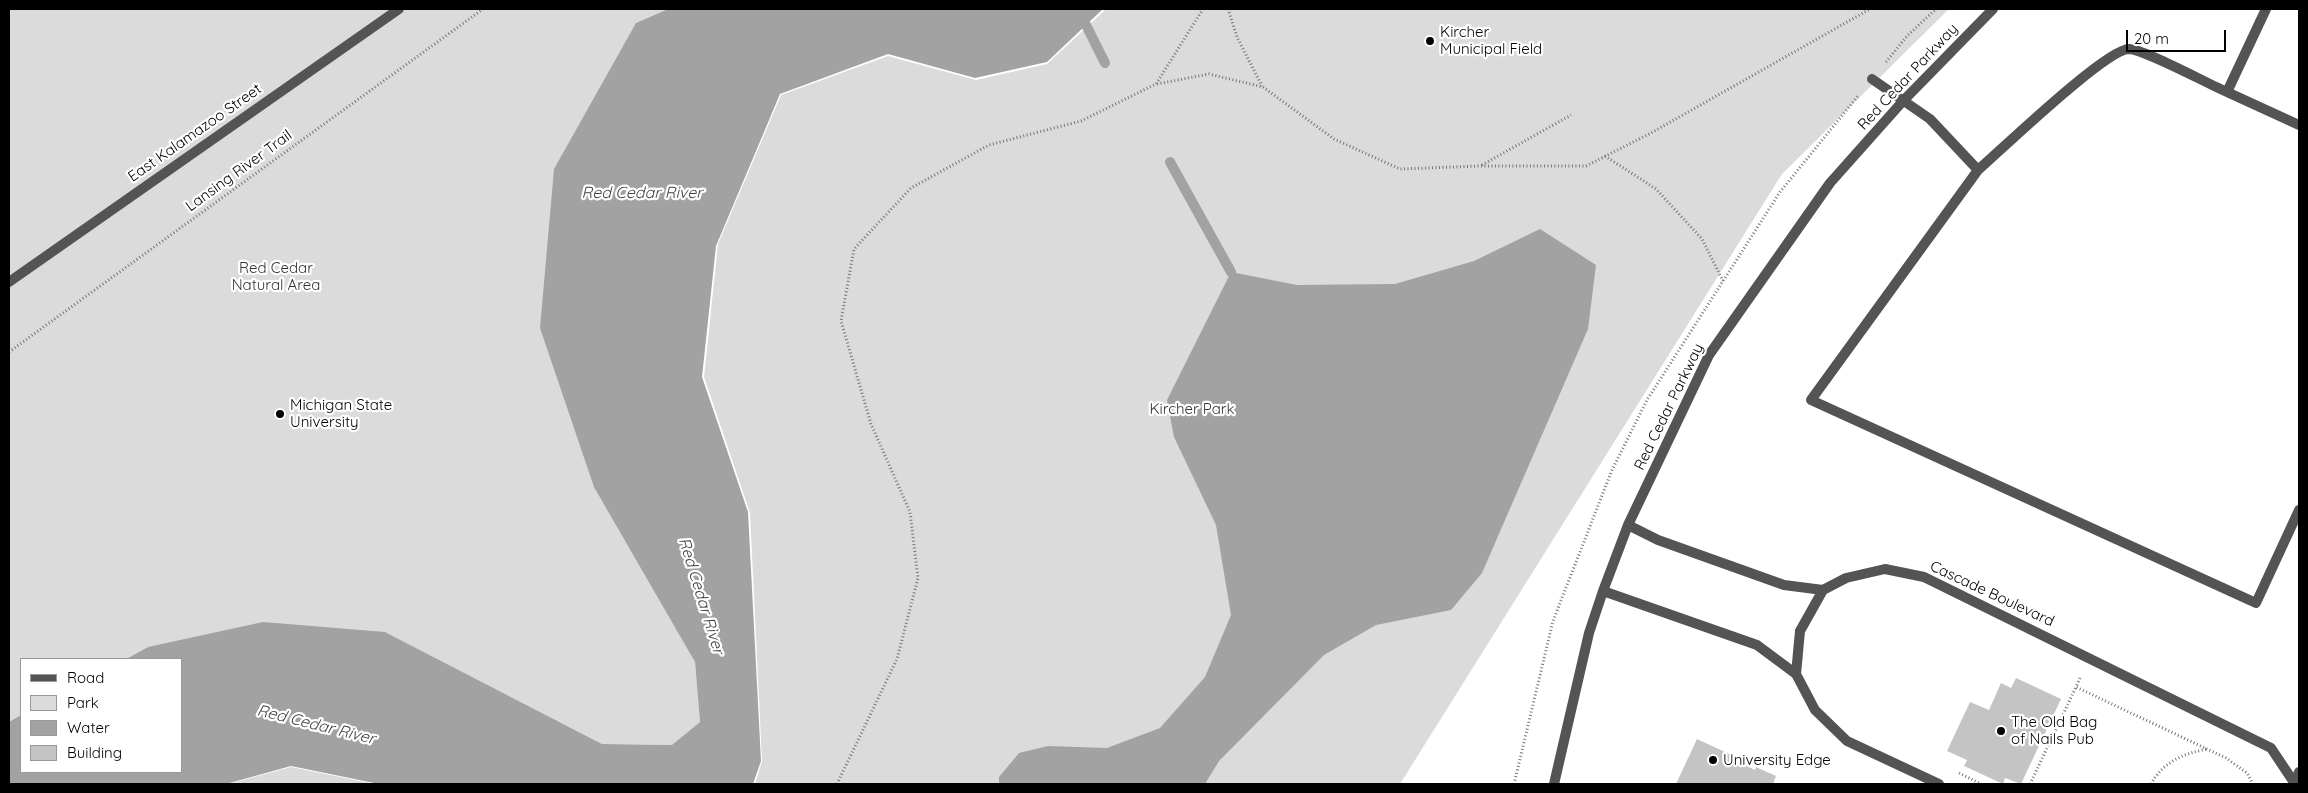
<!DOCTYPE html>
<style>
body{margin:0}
#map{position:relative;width:2308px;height:793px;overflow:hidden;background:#fff;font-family:Quicksand,sans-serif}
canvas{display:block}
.frame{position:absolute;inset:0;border:10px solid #000;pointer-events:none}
.legend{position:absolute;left:20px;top:658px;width:162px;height:115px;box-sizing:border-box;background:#fff;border:1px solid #999;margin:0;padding:6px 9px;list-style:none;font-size:15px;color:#000}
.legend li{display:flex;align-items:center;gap:10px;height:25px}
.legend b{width:25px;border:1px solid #999}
.scale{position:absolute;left:2126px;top:30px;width:100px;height:22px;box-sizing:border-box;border:2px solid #000;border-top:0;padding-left:6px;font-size:15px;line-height:18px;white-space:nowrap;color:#000;-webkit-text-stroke:4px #fff;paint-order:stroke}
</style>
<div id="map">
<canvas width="2308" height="793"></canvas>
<div class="frame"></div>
<ul class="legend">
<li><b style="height:6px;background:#545454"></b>Road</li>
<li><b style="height:14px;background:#dbdbdb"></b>Park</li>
<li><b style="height:14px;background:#a2a2a2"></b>Water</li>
<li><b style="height:14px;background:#c4c4c4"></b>Building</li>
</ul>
<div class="scale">20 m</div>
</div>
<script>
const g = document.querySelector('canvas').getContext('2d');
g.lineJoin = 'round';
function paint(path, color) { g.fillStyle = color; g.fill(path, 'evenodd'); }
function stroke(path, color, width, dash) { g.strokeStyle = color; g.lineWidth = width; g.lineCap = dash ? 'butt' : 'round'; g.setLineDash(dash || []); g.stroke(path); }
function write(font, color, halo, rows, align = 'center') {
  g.font = font + ' Quicksand,sans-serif'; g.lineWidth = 4.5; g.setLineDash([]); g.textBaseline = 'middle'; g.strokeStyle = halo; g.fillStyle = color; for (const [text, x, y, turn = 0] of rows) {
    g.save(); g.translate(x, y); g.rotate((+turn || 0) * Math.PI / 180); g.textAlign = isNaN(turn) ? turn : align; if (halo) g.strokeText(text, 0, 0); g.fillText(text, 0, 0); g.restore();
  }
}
const green = new Path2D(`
 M9,9H668L636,23L654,588L695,662L700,722L673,745L602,744L385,632L148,647L126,659H21V715L9,722Z
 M1106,9H1949L1782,174L1400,784H755L762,761L750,513L704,377L718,244L781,95L888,56L976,80L1047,64Z
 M291,767L375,784H376H228Z`);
const water = new Path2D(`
 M668,9H1103L1047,62L975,78L888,54L780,94L716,246L702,377L748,512L761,761L753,784H379L291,766L226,784H9V722L21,715V772H181V659H126L148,647L263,622L385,632L602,744L672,745L700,722L695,662L594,487L540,328L554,169L636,23Z
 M1540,229L1596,265L1588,329L1482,573L1451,610L1376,625L1324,655L1219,761L1205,784H999V777L1019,753L1048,746L1107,748L1160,728L1205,677L1231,615L1216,525L1174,437L1167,400L1231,272L1297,285L1395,284L1474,261Z`);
const stream = new Path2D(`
 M1078,9L1105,63
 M1170,162L1231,272`);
const building = new Path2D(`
 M2016,678L2061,699L2021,784L2005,778L2003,784L1964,766L1967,760L1947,751L1970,702L1989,710L2001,683L2011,688Z
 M1697,739L1740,759L1739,762L1755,770L1756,767L1776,776L1773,784H1676Z`);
const path = new Path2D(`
 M1228,9L1237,37L1262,86
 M1886,62L1907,36L1936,9
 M1157,84L1209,74L1263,87L1334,139L1400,169L1480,166H1586L1651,133L1870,9
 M1605,156L1656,189L1702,239L1723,281
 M1482,165L1571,115
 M9,352L483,9
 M2080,678L2076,687L2226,758L2247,773L2253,784
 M1959,773L1981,784
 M837,784L897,659L918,578L910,512L871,424L841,321L854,249L911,188L989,145L1081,121L1156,84L1203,9
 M1514,784L1553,621L1612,470L1647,400L1780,192L1858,96
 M2030,784L2076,687
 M2151,784C2163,762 2184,753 2208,749`);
const service = new Path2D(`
 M1872,79L1930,119L1978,170C2001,150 2106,49 2129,49C2146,50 2208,84 2227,92L2266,9
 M2227,92L2299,125
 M1978,170L1811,400L2256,603L2299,510
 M2294,783L2299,772`);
const minor = new Path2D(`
 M1628,525L1658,540L1784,585L1823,590
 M1603,591L1757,645L1796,674
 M1554,784L1589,633L1603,591L1628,525L1709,355L1830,183L1903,101L1993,9
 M1939,784L1847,741L1815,710L1796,674L1800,631L1823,590L1846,578L1885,569L1924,577L2271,748L2295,784`);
const tertiary = new Path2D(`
 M9,282L399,9`);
const markers = [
 [1430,41,5,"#000"],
 [280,414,5,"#000"],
 [2001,731,5,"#000"],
 [1713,760,5,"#000"]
];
const poiNames = [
 ["Kircher",1440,32],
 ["Municipal Field",1440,49],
 ["Michigan State",290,405],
 ["University",290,422],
 ["The Old Bag",2011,722],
 ["of Nails Pub",2011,739],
 ["University Edge",1723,760]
];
const streetNames = [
 ["Red Cedar Parkway",1908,77,-47],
 ["East Kalamazoo Street",195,133,-35],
 ["Lansing River Trail",239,171,-36],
 ["Red Cedar Parkway",1669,407,-64],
 ["Cascade Boulevard",1992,594,25]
];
const parkNames = [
 ["Red Cedar",276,268],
 ["Natural Area",276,285],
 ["Kircher Park",1192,409]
];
const waterNames = [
 ["Red Cedar River",642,193],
 ["Red Cedar River",701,596,73],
 ["Red Cedar River",316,725,14]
];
paint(green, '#dbdbdb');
paint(water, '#a2a2a2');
stroke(stream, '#a2a2a2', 10);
paint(building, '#c4c4c4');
stroke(path, '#767676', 3, [1, 2.5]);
stroke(service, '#545454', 10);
stroke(minor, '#545454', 10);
stroke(tertiary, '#545454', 10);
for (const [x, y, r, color] of markers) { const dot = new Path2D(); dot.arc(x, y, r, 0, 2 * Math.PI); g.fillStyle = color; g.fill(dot); stroke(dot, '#fff', 2); }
write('15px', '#000', '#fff', poiNames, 'left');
write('15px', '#000', '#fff', streetNames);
write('15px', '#323232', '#fff', parkNames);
write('italic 16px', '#434343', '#fff', waterNames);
</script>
